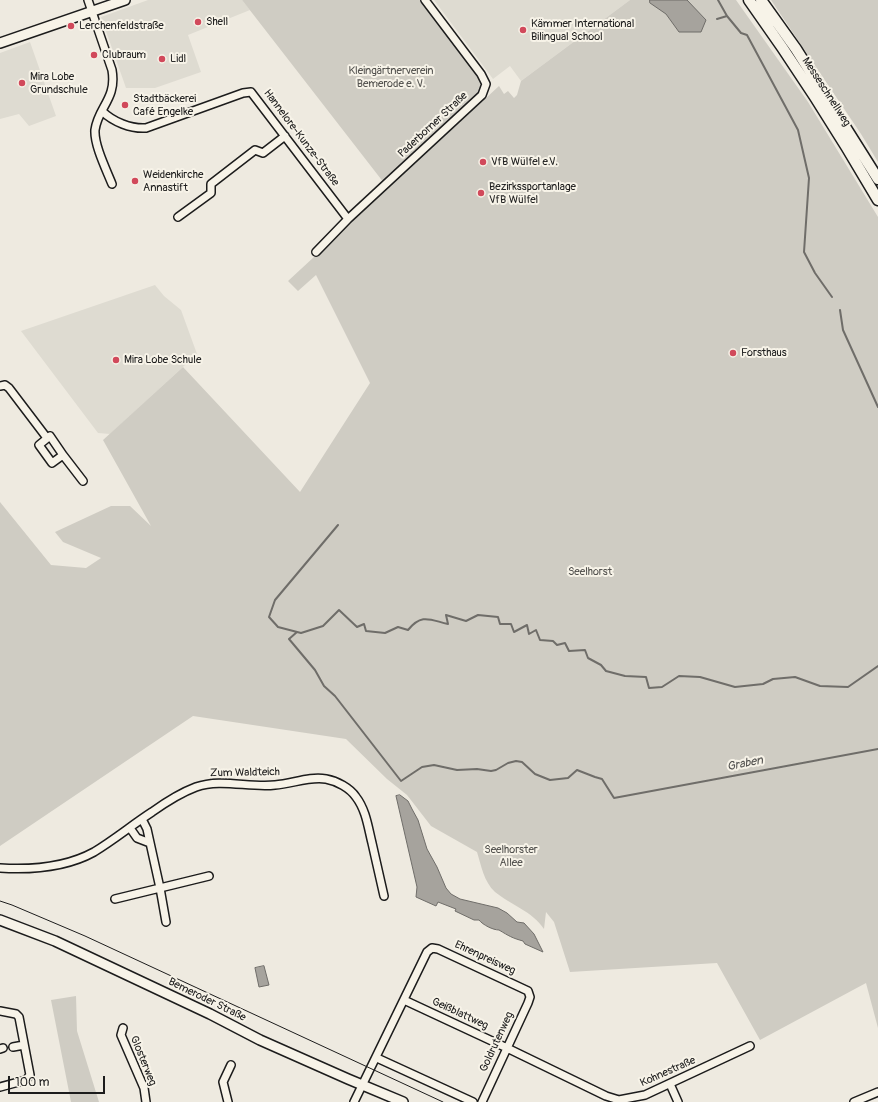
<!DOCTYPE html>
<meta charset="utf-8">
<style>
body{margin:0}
#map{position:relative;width:878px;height:1102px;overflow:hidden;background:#eeeae0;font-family:Pangolin,sans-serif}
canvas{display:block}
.scale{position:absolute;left:8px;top:1076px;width:97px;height:18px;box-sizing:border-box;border:2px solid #1c1c1c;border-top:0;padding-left:5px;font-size:12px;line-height:14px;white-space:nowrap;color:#1c1c1c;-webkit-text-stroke:3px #f7f3e8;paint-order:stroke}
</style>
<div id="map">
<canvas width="878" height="1102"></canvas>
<div class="scale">100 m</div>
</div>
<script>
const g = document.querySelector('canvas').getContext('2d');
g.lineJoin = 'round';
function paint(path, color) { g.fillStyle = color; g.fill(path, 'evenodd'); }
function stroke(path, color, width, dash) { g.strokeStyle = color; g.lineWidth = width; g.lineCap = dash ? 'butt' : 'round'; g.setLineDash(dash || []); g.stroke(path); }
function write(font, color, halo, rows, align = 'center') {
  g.font = font + ' Pangolin,sans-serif'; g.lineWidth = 4; g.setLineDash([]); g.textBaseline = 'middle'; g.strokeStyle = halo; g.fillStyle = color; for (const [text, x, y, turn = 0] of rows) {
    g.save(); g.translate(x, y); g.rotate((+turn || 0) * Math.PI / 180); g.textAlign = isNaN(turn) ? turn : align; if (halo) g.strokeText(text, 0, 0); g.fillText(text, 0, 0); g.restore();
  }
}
const built = new Path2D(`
 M148,0H242L250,10L188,35L201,72L155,88H126L101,17Z
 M434,0H630L521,81L510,66L493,79Z
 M30,42L56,116L29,126L19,114L0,119V53Z
 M155,285L164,296L181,310L197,354L110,434L98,433L21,331Z`);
const green = new Path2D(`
 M242,0H422L480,78L483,84L479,94L384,183Z
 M630,0H736L808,102L878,217V1028L866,983L760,1040L717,963L570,972L554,922L546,912L544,929C532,911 511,905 495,892C484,882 481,865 477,852L431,826L407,795L387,779L346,739L193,716L0,846V502L51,565L86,568L101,558L63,542L55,532L111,506H130L151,526L103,440L183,367L300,492L370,383L316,275L298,291L288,281L499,86L504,94L508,91L514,98L517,95L521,81Z
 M771,0H878V162L861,134Z
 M76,996L77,1031L99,1102H71L51,1000Z`);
const water = new Path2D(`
 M650,0H687L706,20L701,32H679L666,14L650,3Z
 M400,795L408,801L412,809L418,820L427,849L437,867L446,888L451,894L460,899L498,908L507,913L517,922L524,923L534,934L543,952L525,944L523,941C512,938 509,936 499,930C493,930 483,925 479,920H474L455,911L456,909L438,902L436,906L416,897L417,887L396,796Z
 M264,966L269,985L259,987L255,968Z`);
const stream = new Path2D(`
 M718,0L727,16
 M717,19L727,16L741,33L747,35L798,130L809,178L804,252L815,273L832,297
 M840,310L843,330L878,407
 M338,525L275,600L269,617L278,627L301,633L323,626L339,610L357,627L364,624L366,631L385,633L398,627L408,630C422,613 430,620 448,624L446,615L466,621L478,615L498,617L500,624H511L514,632L527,625L529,634L536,630L540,640L553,641L557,645L565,643L569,651L585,650L588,658L601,665L606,671L625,676L646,677L649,688L662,687L679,676L700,677L735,687L763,684L773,679L795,677L820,686L848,687L878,666
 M297,632L289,639L315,670L324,686L335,696L401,781L422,767L434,765L457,770L477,769L491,771L496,770L508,763L516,761L522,762L535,774L550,780L568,778L577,770L595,777L602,779L614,798L878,749`);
const minor = new Path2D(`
 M88,0L112,70C117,99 98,107 95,130C94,145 106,169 112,184
 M102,111C113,122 131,129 146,128L243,93L251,92L348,219
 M178,217L211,193V184L255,150L263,153L285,136
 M316,252L348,219L482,95L486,84L481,74L425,0
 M0,386L5,385L9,388L47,438
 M50,436L63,455L52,463L39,445Z
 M63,455L83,481
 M142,819L147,829L160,888L166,922
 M130,828L137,838L150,843
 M0,868C32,870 65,868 94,852C114,840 132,825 152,812C166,802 180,793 196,787C221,778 249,788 275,785C292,784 309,776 326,779C337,781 350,788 356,797C366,810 368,827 372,843C376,860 380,878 384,896
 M115,899L209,876
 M404,1000L507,1048L606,1096L619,1100L645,1095L750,1046
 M0,1011L16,1014L19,1017L30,1075L26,1080L0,1087
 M123,1028L121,1035L144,1088L146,1102
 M13,1047L24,1045
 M0,1049L3,1048
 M377,1058L473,1102
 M670,1084L678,1102
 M228,1102L223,1082L231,1065
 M354,1102L427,952L432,948L438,949L528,991L530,997L528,1003L482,1102
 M854,1102L878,1092`);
const major = new Path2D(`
 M0,43L125,0
 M0,920L55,941L210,1014L260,1040L348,1079L403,1102`);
const highway = new Path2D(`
 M749,0C795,64 838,131 878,200
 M761,0L796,49L878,179`);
const tram = new Path2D(`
 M0,901L12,905L85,936L443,1102`);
const markers = [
 [198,22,4,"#d1495b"],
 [71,26,4,"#d1495b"],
 [523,30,4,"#d1495b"],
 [94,55,4,"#d1495b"],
 [162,59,4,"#d1495b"],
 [22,83,4,"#d1495b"],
 [125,105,4,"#d1495b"],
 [483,162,4,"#d1495b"],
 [135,181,4,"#d1495b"],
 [481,193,4,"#d1495b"],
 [733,353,4,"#d1495b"],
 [116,360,4,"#d1495b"]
];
const poiNames = [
 ["Shell",206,22],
 ["Kämmer International",531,24],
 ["Bilingual School",531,37],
 ["Lerchenfeldstraße",79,26],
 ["Clubraum",102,55],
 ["Lidl",170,59],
 ["Mira Lobe",30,77],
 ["Grundschule",30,90],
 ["Stadtbäckerei",133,99],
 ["Café Engelke",133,112],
 ["VfB Wülfel e.V.",491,162],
 ["Weidenkirche",143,175],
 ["Annastift",143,188],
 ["Bezirkssportanlage",489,187],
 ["VfB Wülfel",489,200],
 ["Forsthaus",741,353],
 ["Mira Lobe Schule",124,360]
];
const parkNames = [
 ["Kleingärtnerverein",391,71],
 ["Bemerode e. V.",391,84],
 ["Seelhorst",590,572],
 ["Seelhorster",511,850],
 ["Allee",511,863]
];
const streetNames = [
 ["Messeschnellweg",826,92,57],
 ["Paderborner Straße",433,125,-43],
 ["Hannelore-Kunze-Straße",301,138,53],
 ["Zum Waldteich",245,773,-1],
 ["Ehrenpreisweg",485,958,25],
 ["Bemeroder Straße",207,1000,26],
 ["Geißblattweg",460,1014,25],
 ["Goldrutenweg",497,1042,-65],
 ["Glosterweg",143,1061,68],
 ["Kohnestraße",668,1072,-24]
];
const waterNames = [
 ["Graben",745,764,-11]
];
paint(built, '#dedbd1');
paint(green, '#cfccc3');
paint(water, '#a6a39d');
stroke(water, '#6f6d69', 1);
stroke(stream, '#6f6d69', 2);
stroke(minor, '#1c1c1c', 10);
stroke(major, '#1c1c1c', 12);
stroke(highway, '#1c1c1c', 13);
stroke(minor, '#f7f3e8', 7);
stroke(major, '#f7f3e8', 9);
stroke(highway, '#f7f3e8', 10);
stroke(tram, '#1c1c1c', 1);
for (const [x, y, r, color] of markers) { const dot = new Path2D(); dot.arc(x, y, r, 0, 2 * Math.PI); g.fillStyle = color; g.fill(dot); stroke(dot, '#f7f3e8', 1.5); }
write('11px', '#1c1c1c', '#f7f3e8', poiNames, 'left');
write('11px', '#52514e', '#f7f3e8', parkNames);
write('11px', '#1c1c1c', '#f7f3e8', streetNames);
write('italic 12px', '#535250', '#f7f3e8', waterNames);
</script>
